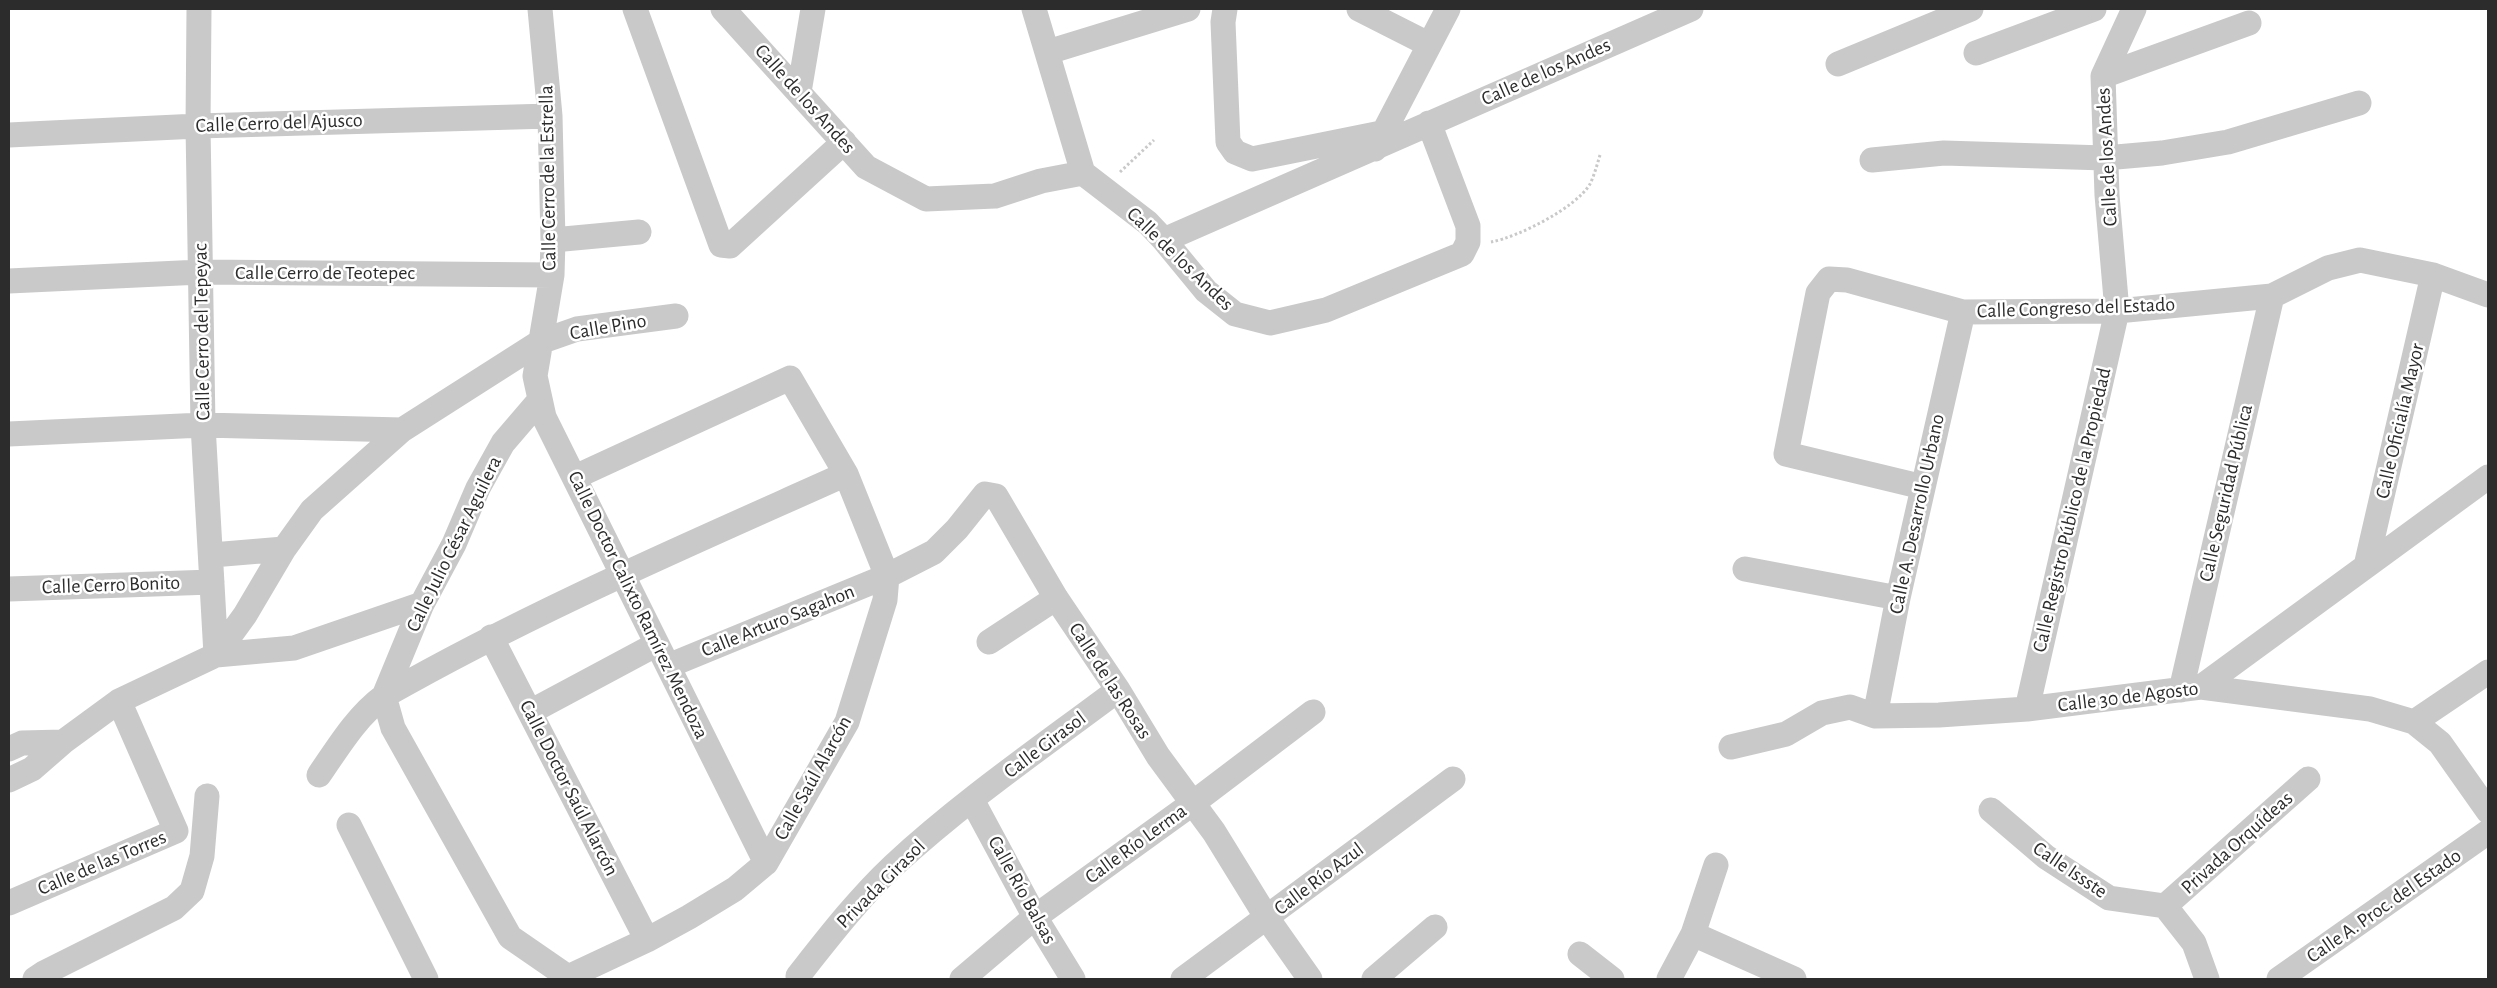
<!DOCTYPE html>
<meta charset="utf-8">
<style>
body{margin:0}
#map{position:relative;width:2497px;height:988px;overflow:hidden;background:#fff;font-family:"Alegreya Sans",sans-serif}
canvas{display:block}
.frame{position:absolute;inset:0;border:10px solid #2c2c2c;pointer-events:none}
</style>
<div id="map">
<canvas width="2497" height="988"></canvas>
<div class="frame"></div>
</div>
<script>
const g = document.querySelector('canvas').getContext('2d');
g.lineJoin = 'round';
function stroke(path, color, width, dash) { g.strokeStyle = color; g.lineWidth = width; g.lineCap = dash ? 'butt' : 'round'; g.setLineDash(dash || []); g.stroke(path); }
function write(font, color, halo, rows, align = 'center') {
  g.font = font + ' "Alegreya Sans",sans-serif'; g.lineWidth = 5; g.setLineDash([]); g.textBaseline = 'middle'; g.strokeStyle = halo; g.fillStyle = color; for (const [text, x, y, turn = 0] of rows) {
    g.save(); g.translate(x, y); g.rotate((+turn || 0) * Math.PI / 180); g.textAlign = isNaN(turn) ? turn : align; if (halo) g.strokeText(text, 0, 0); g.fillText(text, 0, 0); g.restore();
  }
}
const path = new Path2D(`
 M1120,172L1154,140
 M1491,242C1518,237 1576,208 1590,184C1594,176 1597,165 1600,155`);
const street = new Path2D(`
 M199,9L198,126L203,425L216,655L294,648L422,604
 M540,9L550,116L553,240L552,275L535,376L544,417L766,863
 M635,9L721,245L730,246L844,142
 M723,9L866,167L926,199L995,196L1041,181L1083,173L1148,223L1164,240L1206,291L1235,314L1270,323L1326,310L1462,254L1468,242V226L1429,123
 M1034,9L1083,173
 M1225,9L1223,22L1228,142L1235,152L1252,159L1381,133
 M1359,9L1428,44
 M1048,52L1188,9
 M1976,53L2094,9
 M1838,64L1971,9
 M2103,76L2249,23
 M799,92L813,9
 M9,135L198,126L550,116
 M1375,149L1448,9
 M1872,160L1944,153L2105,158L2162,153L2228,142L2359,103
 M553,240L639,232
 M1164,240L1691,9
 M9,281L201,272L552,275
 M9,434L203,425L402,430
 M1923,487L1786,454L1818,293L1829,279L1847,280L1963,312L2117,311L2272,296L2328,268L2360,260L2433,275L2488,295
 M212,555L284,549
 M2366,566L2433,275
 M1745,569L1898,598
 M9,589L212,582
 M491,637L647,940
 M989,642L1056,598
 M668,666L887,576L934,552L957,529L985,494L996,496L1056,598L1118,690L1158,756L1214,832L1267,918L1310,979
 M2201,687L2488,477
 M2181,690L2272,296
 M384,696L393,728L510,937L568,977
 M384,696L422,604L454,544L478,488L503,443L539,401
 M2027,709L2117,311L2107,195L2103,76L2134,9
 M530,712L657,644
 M1875,716L1898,598L1963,312
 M2414,722L2488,672
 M1731,747L1786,734L1822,713L1850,707L1875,716L1939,715L2027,709L2201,687L2370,709L2414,722L2440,743L2488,811
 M9,749L22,743L63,742
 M319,775C339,746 356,717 384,696C533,611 690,544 846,474
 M9,780L32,769L63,742L119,701L216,655L245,615L284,549L312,510L402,430L540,342L577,329L676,316
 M972,800L1035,917L1073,979
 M1991,810L2046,857L2109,898L2165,906L2194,943L2207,979
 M349,825L426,979
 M9,903L176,831L119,701
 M2165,906L2308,779
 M1693,934L1794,979
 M1580,954L1612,979
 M798,976C828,938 858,899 893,866C962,802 1042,747 1118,690
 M568,977L647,940L689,917L735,889L766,863L847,722L885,600L887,576L846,474L790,378L575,477
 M35,979L44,973L174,908L192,891L202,856L207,796
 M962,979L1035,917L1193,803L1313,712
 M1183,979L1453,779
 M1374,979L1435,927
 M1669,979L1693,934L1716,865
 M2279,979L2488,832`);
const streetNames = [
 ["Calle de los Andes",1546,72,-24],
 ["Calle de los Andes",805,99,48],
 ["Calle Cerro del Ajusco",279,123,-2],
 ["Calle de los Andes",2107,157,-93],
 ["Calle Cerro de la Estrella",548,178,-91],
 ["Calle de los Andes",1180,259,44],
 ["Calle Cerro de Teotepec",325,273],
 ["Calle Congreso del Estado",2076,308,-2],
 ["Calle Pino",608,327,-10],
 ["Calle Cerro del Tepeyac",202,332,-91],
 ["Calle Oficialía Mayor",2400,421,-77],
 ["Calle Seguridad Pública",2226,493,-77],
 ["Calle Registro Público de la Propiedad",2072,510,-77],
 ["Calle A. Desarrollo Urbano",1917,514,-78],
 ["Calle Julio César Aguilera",454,544,-64],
 ["Calle Cerro Bonito",111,585,-2],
 ["Calle Doctor Calixto Ramírez Mendoza",638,605,64],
 ["Calle Arturo Sagahon",778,621,-22],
 ["Calle de las Rosas",1110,681,57],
 ["Calle 30 de Agosto",2128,697,-7],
 ["Calle Girasol",1045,745,-37],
 ["Calle Saúl Alarcón",813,778,-61],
 ["Calle Doctor Saúl Alarcón",569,788,63],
 ["Privada Orquídeas",2237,843,-42],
 ["Calle Río Lerma",1136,844,-36],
 ["Calle de las Torres",102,863,-23],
 ["Calle Issste",2070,870,34],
 ["Calle Río Azul",1319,879,-37],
 ["Privada Girasol",881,884,-45],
 ["Calle Río Balsas",1022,890,61],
 ["Calle A. Proc. del Estado",2384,906,-35]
];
stroke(path, '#c9c9c9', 3, [2.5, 2.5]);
stroke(street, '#c9c9c9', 25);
write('20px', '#2c2c2c', '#fff', streetNames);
</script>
